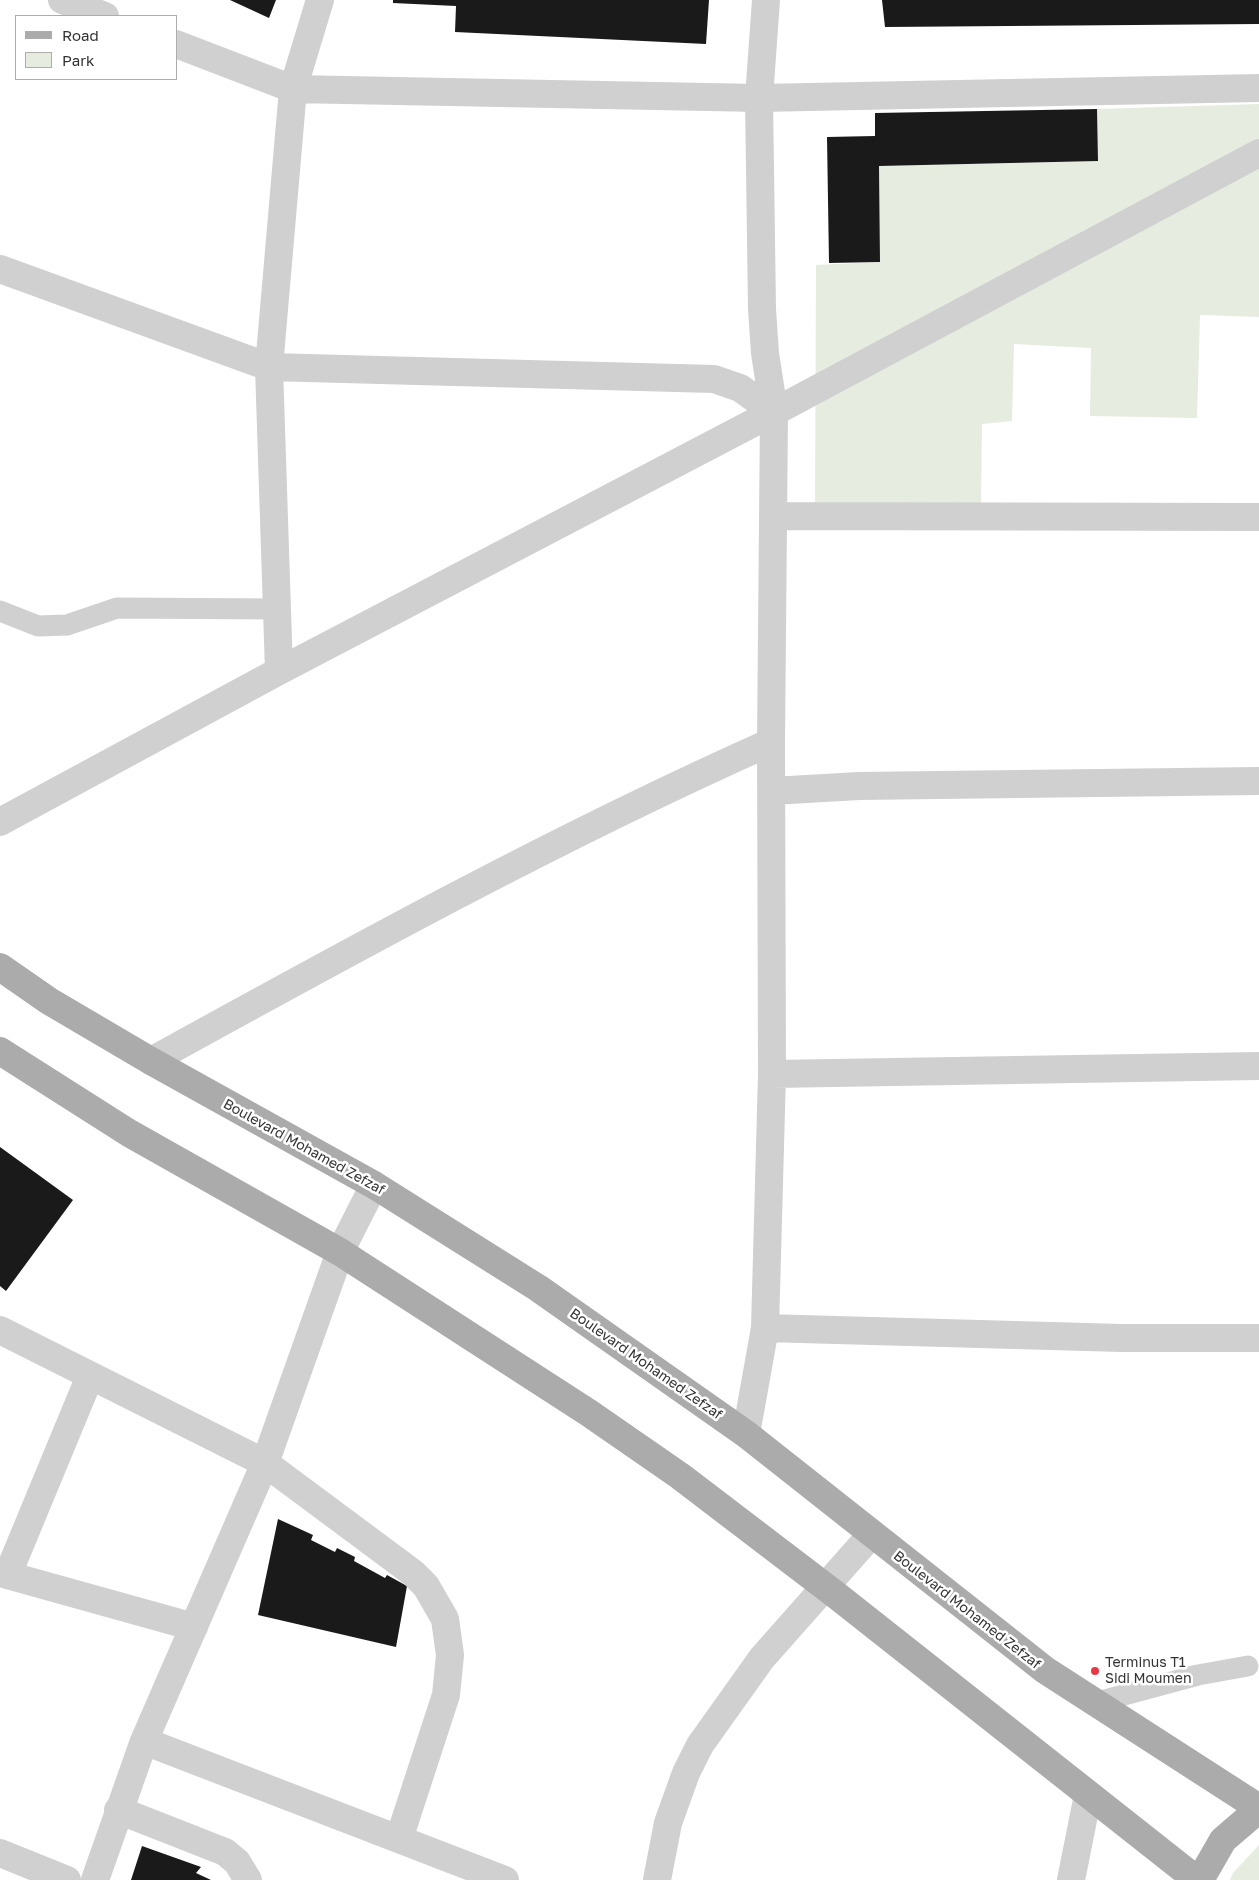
<!DOCTYPE html>
<style>
body{margin:0}
#map{position:relative;width:1259px;height:1880px;overflow:hidden;background:#fff;font-family:"Golos Text",sans-serif}
canvas{display:block}
.legend{position:absolute;left:15px;top:15px;width:162px;height:65px;box-sizing:border-box;background:#fff;border:1px solid #adadad;margin:0;padding:6px 9px;list-style:none;font-size:15px;color:#333}
.legend li{display:flex;align-items:center;gap:10px;height:25px}
.legend b{width:25px;border:1px solid #adadad}
</style>
<div id="map">
<canvas width="1259" height="1880"></canvas>
<ul class="legend">
<li><b style="height:6px;background:#ababab"></b>Road</li>
<li><b style="height:14px;background:#e6ecdf"></b>Park</li>
</ul>
</div>
<script>
const g = document.querySelector('canvas').getContext('2d');
g.lineJoin = 'round';
function paint(path, color) { g.fillStyle = color; g.fill(path, 'evenodd'); }
function stroke(path, color, width, dash) { g.strokeStyle = color; g.lineWidth = width; g.lineCap = dash ? 'butt' : 'round'; g.setLineDash(dash || []); g.stroke(path); }
function write(font, color, halo, rows, align = 'center') {
  g.font = font + ' "Golos Text",sans-serif'; g.lineWidth = 5; g.setLineDash([]); g.textBaseline = 'middle'; g.strokeStyle = halo; g.fillStyle = color; for (const [text, x, y, turn = 0] of rows) {
    g.save(); g.translate(x, y); g.rotate((+turn || 0) * Math.PI / 180); g.textAlign = isNaN(turn) ? turn : align; if (halo) g.strokeText(text, 0, 0); g.fillText(text, 0, 0); g.restore();
  }
}
const green = new Path2D(`
 M1259,104V317L1200,315L1197,418L1090,416L1091,348L1014,344L1012,421L982,424L981,504L748,503H815L816,265L880,262L879,166L1098,161L1097,109Z
 M1259,1845V1880H1230L1233,1873Z`);
const building = new Path2D(`
 M230,0H276L269,18Z
 M393,0H709L706,44L455,32L456,6L393,3Z
 M882,0H1259V24L885,27Z
 M1097,109L1098,161L879,166L880,262L829,263L827,137L875,136V113Z
 M0,1147L73,1200L6,1291L0,1286Z
 M278,1519L313,1535L311,1540L335,1552L337,1548L355,1557L354,1561L385,1578L387,1575L407,1586L396,1647L258,1615Z
 M142,1846L201,1867L196,1873L211,1880H131Z`);
const service = new Path2D(`
 M0,611L38,626L67,625L117,608L277,609
 M1094,1703L1198,1675L1248,1666`);
const minor = new Path2D(`
 M62,0L105,16
 M176,44L293,89L759,98L1259,88
 M0,269L269,367L714,379L740,388L774,412
 M774,516L1259,517
 M279,671L269,367L293,89L320,0
 M772,791L859,786L1259,781
 M0,822L279,671L774,412L1259,153
 M151,1061C354,949 558,837 771,742
 M772,1074L1259,1066
 M765,1328L1122,1338H1259
 M0,1330L265,1463L413,1573L426,1586L445,1619L450,1655L446,1695L399,1839
 M746,1434L765,1328L772,1074L771,742L774,412L765,353L762,309L759,98L766,0
 M0,1573L194,1627
 M8,1574L90,1376
 M144,1741L505,1880
 M118,1810L225,1852L237,1862L248,1880
 M0,1853L67,1880
 M95,1880L144,1741L265,1463L340,1252L374,1185
 M657,1880L668,1823L686,1773L700,1745L762,1658L871,1535
 M1071,1880L1088,1795`);
const primary = new Path2D(`
 M0,967L49,1001L151,1061L374,1185L538,1288L746,1434L1045,1670L1259,1808
 M0,1051L129,1133L340,1252L589,1413L680,1476L836,1595L1197,1880
 M1200,1880L1223,1840L1259,1809`);
const markers = [
 [1095,1671,5,"#e63946"]
];
const streetNames = [
 ["Boulevard Mohamed Zefzaf",304,1147,29],
 ["Boulevard Mohamed Zefzaf",646,1364,35],
 ["Boulevard Mohamed Zefzaf",967,1610,38]
];
const poiNames = [
 ["Terminus T1",1105,1663],
 ["Sidi Moumen",1105,1679]
];
paint(green, '#e6ecdf');
paint(building, '#1a1a1a');
stroke(service, '#d0d0d0', 21);
stroke(minor, '#d0d0d0', 28);
stroke(primary, '#ababab', 28);
for (const [x, y, r, color] of markers) { const dot = new Path2D(); dot.arc(x, y, r, 0, 2 * Math.PI); g.fillStyle = color; g.fill(dot); stroke(dot, '#fff', 2); }
write('14px', '#333', '#fff', streetNames);
write('14px', '#333', '#fff', poiNames, 'left');
</script>
